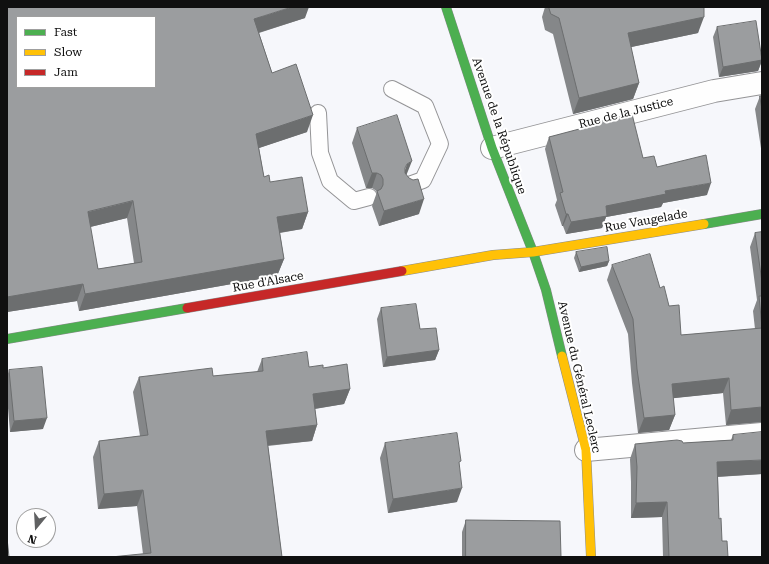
<!DOCTYPE html>
<meta charset="utf-8">
<style>
body{margin:0}
#map{position:relative;width:769px;height:564px;overflow:hidden;background:#f6f7fb;font-family:"Roboto Serif",serif}
canvas{display:block}
.frame{position:absolute;inset:0;border:8px solid #101010;pointer-events:none}
.legend{position:absolute;left:16px;top:16px;width:140px;height:72px;box-sizing:border-box;background:#fff;border:1px solid #9f9f9f;margin:0;padding:5px 7px;list-style:none;font-size:12px;color:#101010}
.legend li{display:flex;align-items:center;gap:8px;height:20px}
.legend b{width:20px;border:1px solid #9f9f9f}
.north{position:absolute;left:16px;top:508px;width:40px;height:40px;box-sizing:border-box;background:#fff;border:1px solid #9f9f9f;border-radius:50%;rotate:198deg;font-size:11px;font-weight:700;line-height:16px;text-align:center;color:#101010}
.north::after{content:'';display:block;margin:auto;width:14px;height:18px;background:#606162;clip-path:polygon(50% 0,100% 100%,50% 72%,0 100%)}
</style>
<div id="map">
<canvas width="769" height="564"></canvas>
<div class="frame"></div>
<ul class="legend">
<li><b style="height:5px;background:#4caf50"></b>Fast</li>
<li><b style="height:5px;background:#ffc107"></b>Slow</li>
<li><b style="height:5px;background:#c62828"></b>Jam</li>
</ul>
<div class="north">N</div>
</div>
<script>
const g = document.querySelector('canvas').getContext('2d');
g.lineJoin = 'round';
function stroke(path, color, width, dash) { g.strokeStyle = color; g.lineWidth = width; g.lineCap = dash ? 'butt' : 'round'; g.setLineDash(dash || []); g.stroke(path); }
function paint(path, color) { g.fillStyle = color; g.fill(path, 'evenodd'); }
function write(font, color, halo, rows, align = 'center') {
  g.font = font + ' "Roboto Serif",serif'; g.lineWidth = 4; g.setLineDash([]); g.textBaseline = 'middle'; g.strokeStyle = halo; g.fillStyle = color; for (const [text, x, y, turn = 0] of rows) {
    g.save(); g.translate(x, y); g.rotate((+turn || 0) * Math.PI / 180); g.textAlign = isNaN(turn) ? turn : align; if (halo) g.strokeText(text, 0, 0); g.fillText(text, 0, 0); g.restore();
  }
}
const lane = new Path2D(`
 M392,89L425,106L440,144L423,180L409,185
 M318,113L320,153L330,181L354,201L369,197`);
const street = new Path2D(`
 M492,148L714,91L762,83
 M586,450L762,434`);
const fast = new Path2D(`
 M446,7L492,148L533,252L546,290L562,356
 M704,224L762,214
 M7,339L187,308`);
const slow = new Path2D(`
 M402,271L493,255L533,252L704,224
 M562,356L586,450L591,557`);
const jam = new Path2D(`
 M187,308L402,271`);
const wall = new Path2D(`
 M7,7L305,18L259,33L272,73L307,132L259,148L264,177L308,212L302,229L280,233L284,259L277,276L79,311L77,301L7,312ZM127,218L134,263L98,269L90,227Z
 M545,7H704L698,33L631,47L639,83L633,99L573,114L553,34L545,30L542,17Z
 M717,27L762,61L758,71L719,77L713,37Z
 M760,96H762V155L755,109Z
 M583,126L643,158L657,167L707,195L663,203L661,207L606,217L602,228L566,234L563,226H562L555,205L557,200L545,149L549,137L582,129Z
 M357,128L419,214L379,226L372,206L377,192L375,190L372,188H366L352,143Z
 M762,232V422L726,425L723,393L673,398L675,415L669,430L638,433L632,383L628,334L607,280L612,265L660,288L669,306L681,335L755,329L753,311L757,300L750,247L755,233Z
 M576,252L609,261L607,266L579,272L574,258Z
 M381,308L420,329L439,350L435,360L383,367L377,319Z
 M262,359L309,367L323,368L350,389L344,404L315,409L317,425L312,441L268,446L282,557L143,554L137,506L98,509L93,457L99,441L140,436L133,392L139,377L213,376L257,372Z
 M9,370L43,429L10,432L7,396V377Z
 M733,435L762,474L718,477L719,519L722,541L728,557H663L662,517L631,518V482L630,459L635,444L683,443L731,440Z
 M385,443L457,502L388,513L380,458Z
 M466,520L561,557H462V532Z`);
const shadedWall = new Path2D(`
 M292,7H309L305,18L248,36L254,19Z
 M704,17L698,33L622,49L628,33Z
 M762,60L758,71L719,77L723,67Z
 M639,83L633,99L573,114L579,98Z
 M313,115L307,132L250,151L256,134Z
 M412,161L406,176L402,179L407,164Z
 M372,173H377L372,188H366Z
 M711,183L707,195L663,203L661,207L606,217L602,228L566,234L571,222L606,206L665,191Z
 M424,199L419,214L379,226L384,211Z
 M133,201L127,218L82,229L88,212Z
 M308,212L302,229L271,234L277,217Z
 M566,214H568L563,226H562Z
 M284,259L277,276L79,311L85,294Z
 M609,261L607,266L579,272L581,267Z
 M83,284L77,301L7,312V297Z
 M439,350L435,360L383,367L387,357Z
 M729,378L723,393L666,399L672,384Z
 M350,389L344,404L307,410L313,394Z
 M762,407V420L761,422L726,425L731,410Z
 M675,415L669,430L638,433L644,418Z
 M47,418L43,429L10,432L14,421Z
 M317,425L312,441L261,446L266,431Z
 M762,460V474L712,477L717,462Z
 M462,488L457,502L388,513L393,499Z
 M143,490L137,506L98,509L104,494Z
 M667,502L662,517L631,518L636,503Z`);
const building = new Path2D(`
 M7,7H292L254,19L272,73L296,64L313,115L256,134L264,177L269,175L270,182L302,177L308,212L277,217L284,259L85,294L83,284L7,297ZM17,17H155V87H17ZM133,201L142,262L98,269L88,212Z
 M549,7H704V17L628,33L639,83L579,98L559,18L551,14Z
 M756,21L762,60L723,67L717,27Z
 M760,96H762V109Z
 M632,114L643,158L654,156L657,167L706,155L711,183L665,191L666,194L606,206L607,216L571,222L568,214H566L560,193L563,192L549,137L583,128V126Z
 M397,115L412,161L407,164L405,168V173L409,178L413,180L418,179L424,199L384,211L377,191L381,189L383,185V179L381,175L377,173H372L357,128Z
 M762,232V282L755,233Z
 M607,247L609,261L581,267L576,252Z
 M650,254L660,288L664,286L669,306L679,305L681,335L762,328L759,296H762V407L731,410L729,378L672,384L675,415L644,418L637,369L633,319L612,265Z
 M416,304L420,329L436,328L439,350L387,357L381,308Z
 M307,352L309,367L323,365V368L347,364L350,389L313,394L317,425L266,431L282,557H111L151,553L143,490L104,494L99,441L148,435L139,377L212,368L213,376L263,371L262,359Z
 M42,367L47,418L14,421L9,370Z
 M762,432V460L717,462L719,519L721,518L722,541H727L728,557H669L667,502L636,503L637,467L635,444L677,440L682,441L683,443L733,440V435Z
 M457,433L461,461L459,462L462,488L393,499L385,443Z
 M466,520L560,521L561,557H466Z
 M7,538L9,557H7Z`);
const streetNames = [
 ["Rue de la Justice",626,113,-14],
 ["Avenue de la République",499,126,71],
 ["Rue Vaugelade",646,221,-10],
 ["Rue d'Alsace",268,282,-10],
 ["Avenue du Général Leclerc",579,377,77]
];
stroke(lane, '#949496', 18);
stroke(street, '#949496', 24);
stroke(fast, '#8a8b8c', 10);
stroke(slow, '#8a8b8c', 10);
stroke(jam, '#8a8b8c', 10);
stroke(lane, '#fefefe', 16);
stroke(street, '#fefefe', 22);
stroke(fast, '#4caf50', 9);
stroke(slow, '#ffc107', 9);
stroke(jam, '#c62828', 9);
paint(wall, '#858789');
paint(shadedWall, '#6c6e6f');
paint(building, '#9b9d9f');
stroke(building, '#6c6e6f', 1);
write('12px', '#101010', '#fff', streetNames);
</script>
